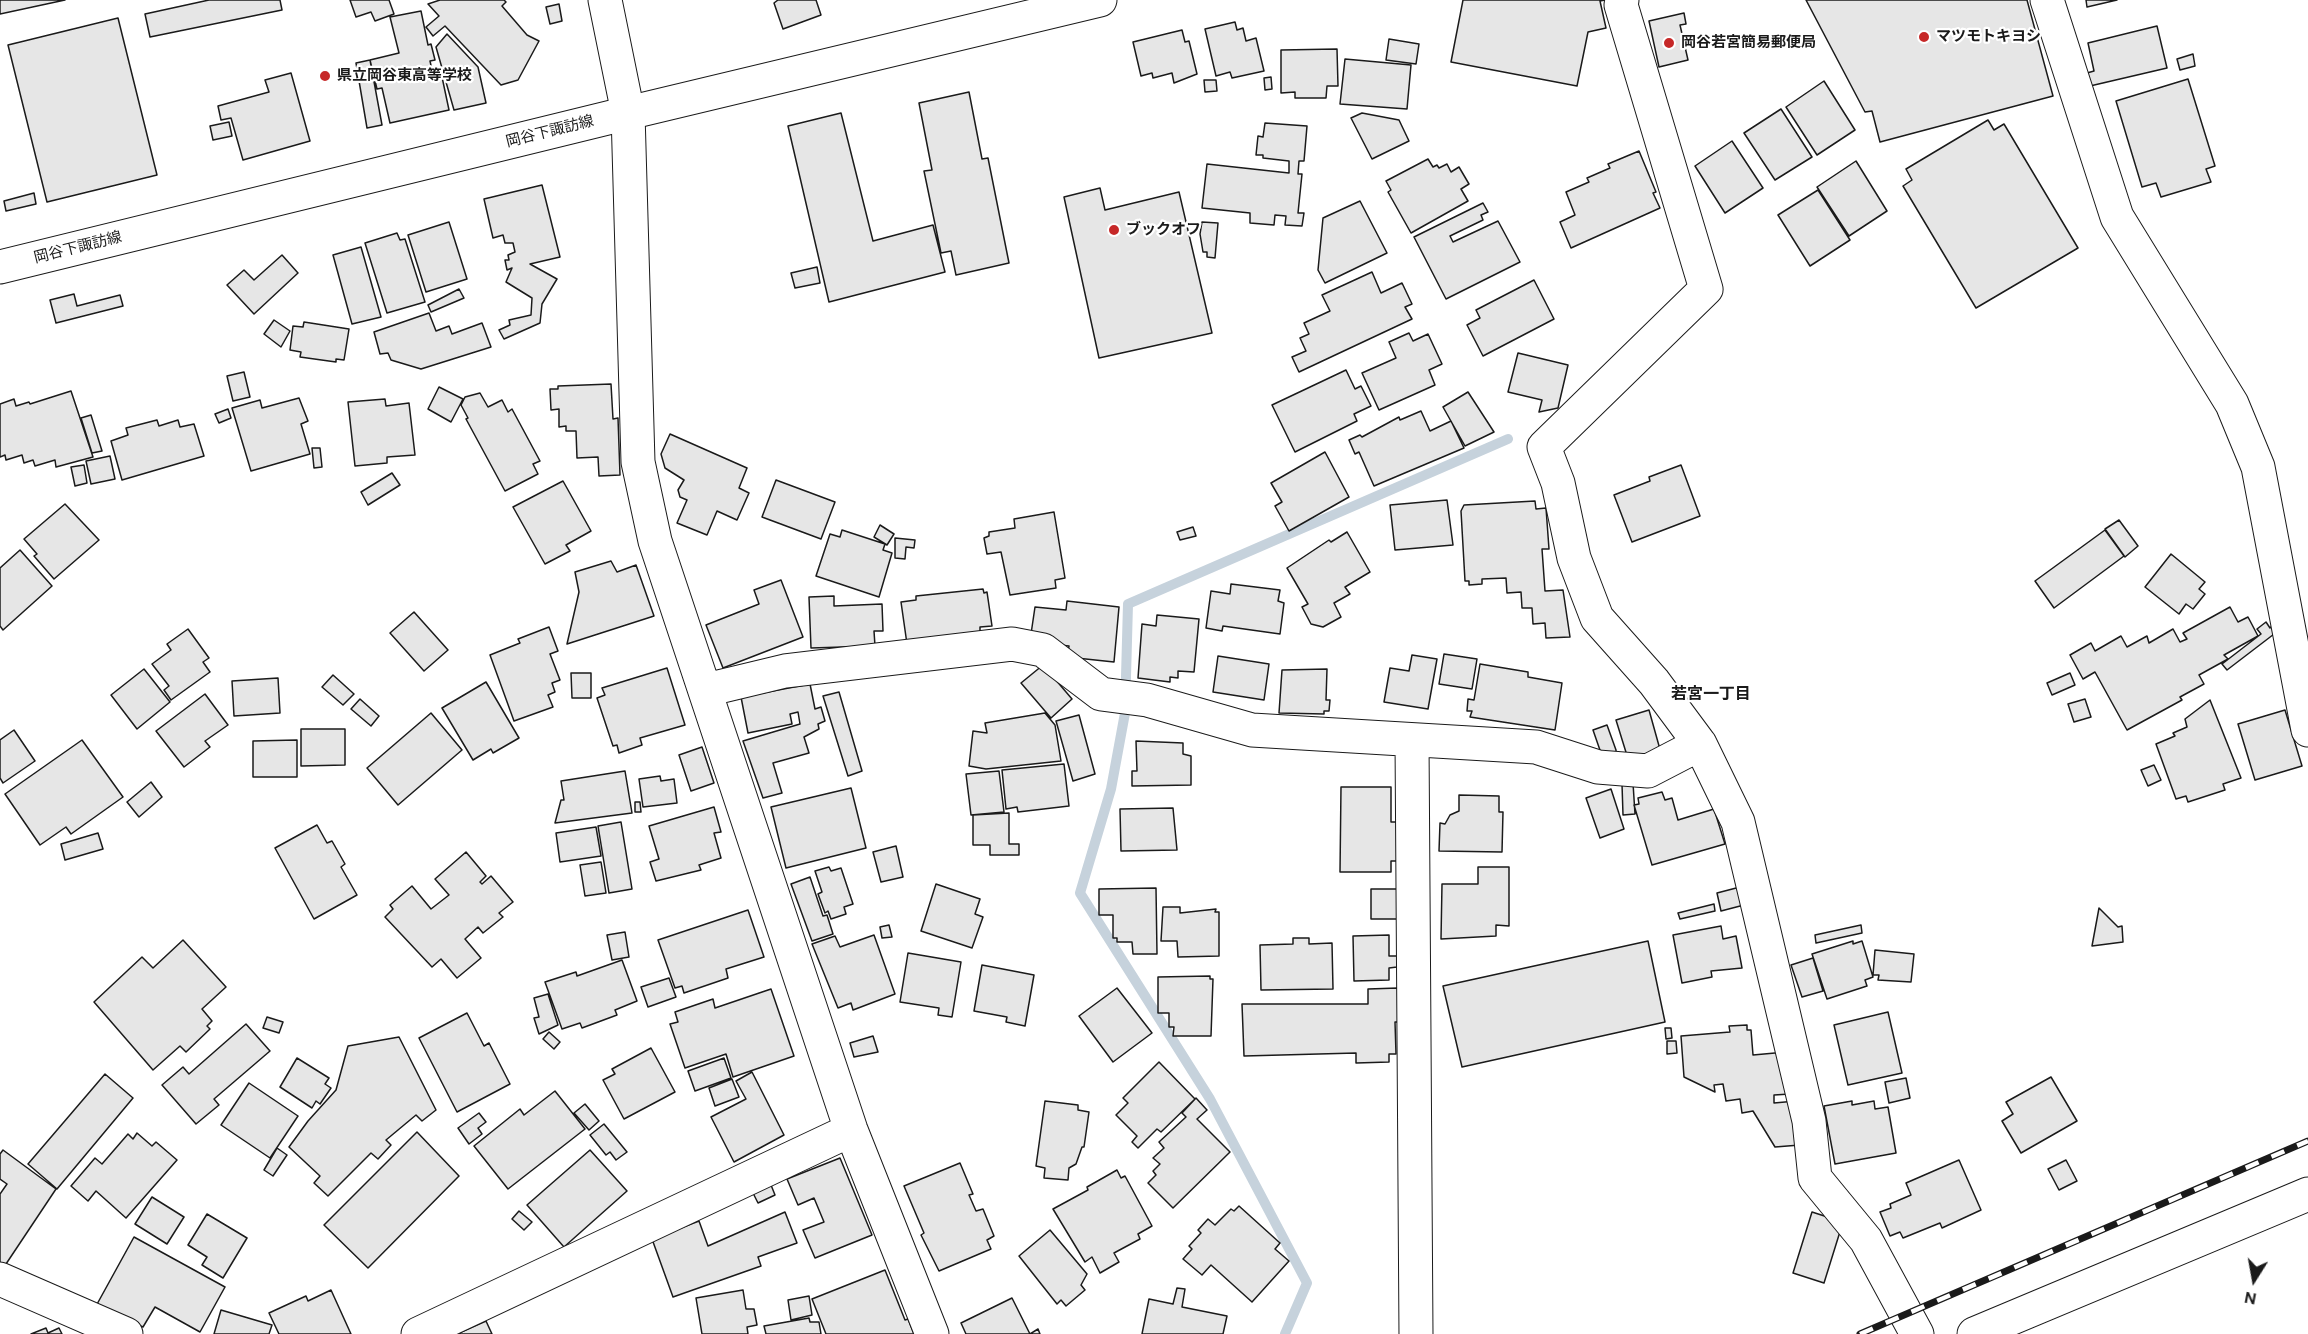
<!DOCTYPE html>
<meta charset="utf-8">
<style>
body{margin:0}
#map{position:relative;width:2308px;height:1334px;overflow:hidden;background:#fff;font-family:"DM Sans",sans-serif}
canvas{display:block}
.north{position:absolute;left:2224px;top:1250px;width:60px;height:60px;-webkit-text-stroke:4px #fff;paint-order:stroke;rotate:191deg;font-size:16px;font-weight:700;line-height:24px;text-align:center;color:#1a1a1a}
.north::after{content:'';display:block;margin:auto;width:21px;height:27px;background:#1a1a1a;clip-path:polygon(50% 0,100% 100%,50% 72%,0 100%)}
</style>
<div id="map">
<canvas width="2308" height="1334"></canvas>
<div class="north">N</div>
</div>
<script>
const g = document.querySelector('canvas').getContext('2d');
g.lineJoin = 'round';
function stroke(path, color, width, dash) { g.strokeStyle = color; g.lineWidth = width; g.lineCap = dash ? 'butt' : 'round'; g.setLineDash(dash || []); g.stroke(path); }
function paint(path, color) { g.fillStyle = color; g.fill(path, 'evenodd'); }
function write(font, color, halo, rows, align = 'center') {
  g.font = font + ' "DM Sans","Noto Sans JP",sans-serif'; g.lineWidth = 4.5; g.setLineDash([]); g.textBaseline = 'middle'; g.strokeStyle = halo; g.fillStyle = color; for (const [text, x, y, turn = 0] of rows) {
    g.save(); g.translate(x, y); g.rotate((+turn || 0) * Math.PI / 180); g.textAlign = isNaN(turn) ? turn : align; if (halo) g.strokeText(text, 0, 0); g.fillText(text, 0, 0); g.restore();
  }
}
const stream = new Path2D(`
 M1285,1334L1307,1283L1210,1099L1080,893L1111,789L1125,713L1128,604L1508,439`);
const building = new Path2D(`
 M0,0H65L0,14Z
 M209,0H280L282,10L150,37L145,14Z
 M350,0H389L394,14L375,21L371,12L356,17Z
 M440,0H504L506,2L502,6L527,35L539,41L518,80L501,85L445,26L433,36L426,27L439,16L428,4Z
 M778,0H816L821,15L783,29L774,3Z
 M1463,0H1605L1600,1L1606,28L1588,32L1577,86L1451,62Z
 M1806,0H2027L2053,96L1880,142L1872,111L1865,112Z
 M2086,0H2117L2087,7Z
 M559,4L562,21L550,24L546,7Z
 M421,11L428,45L431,44L435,60L430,61L434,79L442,77L449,110L390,123L382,88L377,89L370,60L399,53L390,17Z
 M1684,13L1686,24L1680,25L1688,60L1659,67L1649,21Z
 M118,18L157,175L47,202L8,45Z
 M1235,22L1237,30L1243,28L1246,41L1256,38L1264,71L1232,78L1230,72L1216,76L1205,29Z
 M2157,26L2167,68L2090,86L2087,73L2094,71L2088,43Z
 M1182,30L1185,42L1189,41L1197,74L1174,83L1172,73L1153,78L1152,73L1141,76L1133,42Z
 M447,34L478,67L486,103L454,110L436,47Z
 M1389,39L1419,44L1416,64L1386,60Z
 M1337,49L1338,86H1327L1326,98H1295V92L1281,93V50Z
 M2193,54L2195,66L2180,70L2177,59Z
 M1345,59L1411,65L1407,109L1340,104Z
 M370,60L382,125L367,128L356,63Z
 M291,73L310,141L243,160L231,118L221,120L218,106L269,92L265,80Z
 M1271,77L1272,89L1265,90L1264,78Z
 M2188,79L2215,166L2206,169L2211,182L2161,197L2156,183L2142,187L2116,101Z
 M1204,80H1216L1217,91L1205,92Z
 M1824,81L1855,130L1817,155L1786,107Z
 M969,92L982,159L988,158L1009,263L956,275L951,251L941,253L924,171L932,170L919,103Z
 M1781,109L1812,157L1775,180L1744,133Z
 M841,113L873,241L933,225L945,272L829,302L788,126Z
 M1362,113L1399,120L1409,141L1372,159L1351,118Z
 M1988,120L1994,130L2004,124L2078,248L1976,308L1903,186L1912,180L1906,169Z
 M229,122L232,136L213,140L210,126Z
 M1265,123L1307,126L1304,161H1299L1298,174H1302L1298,213H1304L1302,226L1285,225L1286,216L1275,215L1274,225L1250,223V213L1202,208L1207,164L1289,173V161L1263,158V155H1256L1258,136L1263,137Z
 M1732,141L1763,188L1725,213L1695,166Z
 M1639,151L1656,192L1653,193L1660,208L1571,248L1560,222L1575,215L1566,192L1589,182L1587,178L1610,168L1608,164Z
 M1428,159L1433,167L1437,165L1439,168L1447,164L1451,172L1459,167L1469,184L1461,189L1468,201L1411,233L1388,192L1391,190L1386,181Z
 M1856,161L1887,211L1849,236L1817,187Z
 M542,185L560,257L530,264L557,279L542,304L540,323L504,339L499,330L510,325L509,320L531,315L532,298L506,282L512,268L507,270L505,260H509L508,255L515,252L513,243H505L503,235L493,238L484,199Z
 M1100,188L1105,210L1179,192L1212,333L1099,358L1064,197Z
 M1818,190L1850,240L1810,266L1778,215Z
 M34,193L36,204L6,211L4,201Z
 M1360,201L1387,253L1325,283L1318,270L1323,218Z
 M1483,203L1488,212L1481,215L1483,220L1450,236L1453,242L1498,221L1520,262L1446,299L1414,237Z
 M449,222L467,279L426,292L408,235Z
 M1202,222L1218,223L1215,258L1207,257V252H1203L1200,234Z
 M397,233L400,240L405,239L425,302L387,313L365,243Z
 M361,247L381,317L352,324L333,255Z
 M282,255L298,273L254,314L227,285L244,270L254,280Z
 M817,267L820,283L795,288L791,273Z
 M1372,272L1381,293L1402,283L1412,304L1405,307L1412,319L1299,372L1292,357L1306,351L1300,338L1309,334L1304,323L1330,311L1322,295Z
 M1534,280L1554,319L1483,356L1467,325L1480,318L1476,310Z
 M459,289L464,298L431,312L428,305Z
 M74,294L77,306L120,295L123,306L56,323L50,300Z
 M429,313L436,331L449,326L452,334L482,323L491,347L421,369L391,360L388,353L380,354L374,332Z
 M274,320L290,331L281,347L264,334Z
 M304,322L349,329L344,360L336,359V362L300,357L301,352L290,350L293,326L303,327Z
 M1409,333L1413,341L1428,334L1442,364L1429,370L1435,385L1379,410L1362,373L1396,358L1389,342Z
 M1518,353L1568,365L1558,408L1539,412L1542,400L1508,392Z
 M1346,370L1355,389L1361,386L1371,406L1354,414L1357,421L1295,452L1272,405Z
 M244,372L250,397L233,401L227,376Z
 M611,384L613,419L618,418L620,475L599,476L598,457L577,458L576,431H566V426L559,427V409L551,410L550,389H558V386Z
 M439,387L463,399L451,422L428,409Z
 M71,391L93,457L56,467L55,460L35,466L33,460L24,463L22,455L6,460L5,455L0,457V404L14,399L16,406L29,402L30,404Z
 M1468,392L1494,432L1465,446L1443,407Z
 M480,393L488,407L502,400L508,412L512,409L540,461L533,464L538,474L505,491L466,419L468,418L461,405L465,397Z
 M299,398L308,421L301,424L310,454L251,471L232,408L260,400L262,408Z
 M385,399L386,406L409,403L415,455L387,457V463L355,466L348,402Z
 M228,409L231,418L219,423L215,414Z
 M1421,411L1430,431L1451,421L1464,448L1374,486L1359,452L1355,454L1349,440L1360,435L1362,437L1399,417L1400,420Z
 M91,415L102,451L92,453L81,418Z
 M157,420L159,426L178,420L180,427L194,424L204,456L122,480L111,441L128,435L126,428Z
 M670,434L747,468L739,488L749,493L737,520L717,511L707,535L677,523L687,500L680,497L678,490L684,480L665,468L661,454Z
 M312,448H320L322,467L314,468Z
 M1325,452L1349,497L1289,531L1275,506L1282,502L1271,483Z
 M110,456L115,479L91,484L86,461Z
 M84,465L87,483L75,486L71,467Z
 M1681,465L1700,516L1632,542L1614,495L1650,481L1649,477Z
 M392,473L400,485L368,505L361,492Z
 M776,480L835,502L821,539L762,517Z
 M563,481L591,531L566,545L570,551L545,564L513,507Z
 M1447,500L1453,545L1395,550L1390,505Z
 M1535,501L1536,509L1546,508L1549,549H1542L1545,591L1563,590L1570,637L1546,638L1545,623L1533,624L1532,608H1522L1521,592L1507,593L1506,578L1482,579V584L1469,585V581H1465L1461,511L1464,505Z
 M65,504L99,540L54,579L34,556L37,554L24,539Z
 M1054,512L1065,578L1055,580L1056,588L1010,595L1001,552L987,554L984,538L989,536V532L1015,528L1014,519Z
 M2119,520L2138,546L2125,557L2105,529Z
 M880,525L894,534L887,545L874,537Z
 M1193,527L1196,536L1180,540L1177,532Z
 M842,530L885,544L883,550L892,553L879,597L816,576L830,534L840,537Z
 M2105,530L2124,556L2054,608L2035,581Z
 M1347,532L1370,572L1345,587L1350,594L1334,603L1341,617L1323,627L1311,624L1302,607L1308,604L1287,568L1329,540L1331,542Z
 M895,538L915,540L914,548L906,547L905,559L895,558Z
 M20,550L52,586L3,630L0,626V568Z
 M2171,554L2205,582L2199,589L2205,594L2193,609L2186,604L2179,614L2145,587Z
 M611,561L617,572L636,565L654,616L567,644L579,592L575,572Z
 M781,580L803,637L723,668L706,625L759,604L754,590Z
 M1231,584L1280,590L1278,601L1284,603L1280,634L1223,626L1222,631L1206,628L1211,591L1230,594Z
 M983,589L984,593L987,592L992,626L980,627V634L907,644L901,602L916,600V596Z
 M834,596V606L882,604L883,631H874L875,646L811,648L809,597Z
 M1067,601L1119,607L1114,662L1067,657L1069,646L1042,643L1031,634L1035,607L1066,610Z
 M2230,607L2238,622L2248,617L2258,636L2224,655L2228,659L2199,675L2204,684L2180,697L2182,700L2127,730L2095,672L2083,679L2070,655L2091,643L2095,651L2121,636L2127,647L2147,636L2149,643L2173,629L2180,642L2187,639L2183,633Z
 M414,612L448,650L424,671L390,633Z
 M1157,615L1199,619L1194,672L1178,671V678L1170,677V682L1138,678L1142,624L1156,626Z
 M2266,622L2270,628L2273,625L2278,631L2227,670L2222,664L2261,634L2257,629Z
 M549,627L558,651L550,654L560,680L552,683L555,692L548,695L553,707L514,721L490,655L520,643L518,639Z
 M188,629L209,658L203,662L210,672L171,700L164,690L169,686L152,664L171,650L167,644Z
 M1444,654L1477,659L1472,689L1439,684Z
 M1412,655L1437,659L1428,709L1384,702L1390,668L1409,671Z
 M1218,656L1269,664L1264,700L1213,692Z
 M1480,664L1528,672V677L1562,683L1555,730L1470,717L1472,711H1467L1468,699L1474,700Z
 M1043,665L1072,699L1051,718L1021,683Z
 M667,668L685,725L640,738L642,745L619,753L617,745L613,746L597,698L605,695L602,688Z
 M144,669L170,702L137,729L111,695Z
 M1327,669L1326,700H1330L1329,711H1324V714L1279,713L1282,670Z
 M571,673H591V698H572Z
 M2070,673L2075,685L2052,695L2047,683Z
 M333,675L354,694L343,705L322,687Z
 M278,678L280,713L234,716L232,681Z
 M486,682L519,738L493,753L491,749L473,760L442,708Z
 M810,684L815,709L821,707L825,721L818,724L819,729L804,737L809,753L773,763L782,793L763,798L743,741L800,724L798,712L790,714L792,724L748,733L741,697Z
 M839,692L862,771L848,776L823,696Z
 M205,694L228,725L205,741L210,747L184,767L156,731Z
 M360,699L379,716L371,726L351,709Z
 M2085,699L2091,717L2074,722L2068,704Z
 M2210,700L2241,778L2223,784L2225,790L2188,802L2186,796L2176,799L2156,744L2175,736L2173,733L2187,727L2185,719Z
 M1649,710L1661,753L1629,762L1616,720Z
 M2285,710L2302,766L2255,780L2238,724Z
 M431,713L462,750L398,805L367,768Z
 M1045,713L1055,725L1061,761L986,769L969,766L973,731L987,733L985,723Z
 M1079,715L1095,774L1073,781L1056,721Z
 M1607,725L1616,750V758L1602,756L1593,730Z
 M301,729H345V765L301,766Z
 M14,730L35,761L3,783L0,778V740Z
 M82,740L123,797L71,834L66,827L40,845L5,794Z
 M297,740V777H253V741Z
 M1136,741L1183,743V754L1191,756V785L1132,786V771H1137Z
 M702,747L714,783L691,791L679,755Z
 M1064,764L1069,806L1018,812L1017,807L1006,809L1002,770Z
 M2154,765L2161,780L2148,786L2141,770Z
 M625,771L632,813L555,823L561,800H564L561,781Z
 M999,771L1004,812L971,815L966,774Z
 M660,776L661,781L674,779L677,803L643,807L639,779Z
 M151,782L162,797L139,817L127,802Z
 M1633,783L1635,814L1623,815L1622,784Z
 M1341,787H1391V822H1398V861H1391V872H1340Z
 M851,788L866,848L786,868L771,807Z
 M1611,789L1624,829L1600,838L1586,798Z
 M1662,792L1665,800L1672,798L1678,820L1714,809L1725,844L1652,865L1634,805L1639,804L1638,798Z
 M1459,795L1499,796V812H1503L1502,852L1439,851L1440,823L1445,824L1450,815L1459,811Z
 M635,802H640L641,812H635Z
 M714,807L721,832L714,833L721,858L699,865L701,870L656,881L650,862L659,859L649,826Z
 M1173,808L1177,850L1121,851L1120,809Z
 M1009,813V844H1019V855H990V845H973V815Z
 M621,822L632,889L609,893L598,826Z
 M317,825L327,843L332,841L345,864L341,867L357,895L314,919L275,848Z
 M596,827L601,856L560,862L556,833Z
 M98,833L103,849L65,860L61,844Z
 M896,846L903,877L881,882L873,852Z
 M466,852L486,876L480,882L482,884L491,876L513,902L499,913L503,917L483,933L478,927L465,939L481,958L457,978L441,959L432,967L385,917L393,909L390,905L412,886L431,909L449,895L435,879Z
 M601,862L606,893L585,896L580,865Z
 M829,867L831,871L841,868L853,904L844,907L846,914L831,919L828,911L825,913L818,894L822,892L815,871Z
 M1478,867H1509V926L1496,925V936L1441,939L1442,884H1478Z
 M810,877L823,916L827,915L833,934L812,941L791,884Z
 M936,884L980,899L975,914L983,917L972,948L921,931Z
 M1740,887L1744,905L1721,911L1717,893Z
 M1156,888L1157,954H1133L1132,942H1117V938H1113V915H1099V889Z
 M1371,889H1398V919H1371Z
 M1714,904L1715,911L1680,919L1678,913Z
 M1163,907H1180V913L1216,909L1215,912H1219V956L1178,957L1177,941H1161Z
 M2099,908L2118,927L2122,926L2123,942L2092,946Z
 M748,910L764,957L726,969L728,978L684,993L682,986L675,988L658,940Z
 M889,925L892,937L882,938L880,927Z
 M1861,925L1862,933L1816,943L1815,935Z
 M1721,926L1723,939L1736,936L1742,968L1711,971L1712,977L1682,983L1673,935Z
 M625,932L629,957L612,960L607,935Z
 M874,935L895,994L853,1010L851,1003L838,1008L812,944L835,936L840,947Z
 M1389,935V956H1397V967L1389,968V980L1354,981L1353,936Z
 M1293,938H1309V944L1332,943L1333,989L1261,990L1260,945L1293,944Z
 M183,940L226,987L202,1009L212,1021L207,1026L210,1029L186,1052L180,1046L153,1070L94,1002L142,957L153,968Z
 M1648,941L1665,1022L1462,1067L1443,986Z
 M1853,941V944L1862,941L1873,977L1865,980L1867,986L1827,999L1812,954Z
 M1875,950L1914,954L1911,982L1878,980L1879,975H1873Z
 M908,953L961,962L952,1017L938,1015L939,1008L900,1002Z
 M1813,958L1823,991L1802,997L1791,965Z
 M622,960L637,1001L615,1010L617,1015L582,1028L580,1023L562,1029L545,982L576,972L577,976Z
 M982,965L1034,975L1025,1026L1006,1022L1007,1017L974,1011Z
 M1210,976V979H1213L1211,1036H1173L1174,1027H1169V1013H1158V977Z
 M669,978L676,997L648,1007L641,987Z
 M1117,988L1152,1033L1113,1062L1079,1016Z
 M1398,988L1399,1022H1395L1396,1054H1389V1062L1356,1063V1053L1244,1056L1242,1004H1368V989Z
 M771,989L794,1056L733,1077L726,1054L685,1068L670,1024L678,1022L675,1012L713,999L715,1008Z
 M548,994L558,1025L539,1034L534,1018L539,1017L534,998Z
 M1888,1012L1902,1073L1848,1085L1834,1025Z
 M467,1013L484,1046L489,1043L510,1084L457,1112L419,1038Z
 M267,1017L283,1022L279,1033L263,1028Z
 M246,1024L270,1051L214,1099L219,1105L196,1124L162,1085L183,1067L189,1074Z
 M1747,1025V1030H1751L1753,1055L1786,1052L1790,1094L1774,1095V1103L1796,1101L1800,1145L1775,1147L1753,1111L1742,1113L1740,1099L1726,1101L1723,1084L1714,1085L1715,1092L1684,1077L1681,1036L1730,1032L1729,1026Z
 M1665,1028H1671L1672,1038L1666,1039Z
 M549,1032L560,1042L554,1049L543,1039Z
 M873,1036L878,1052L854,1057L850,1043Z
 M399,1037L436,1110L422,1121L416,1115L386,1140L391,1145L378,1159L371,1153L328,1196L314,1183L320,1176L289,1147L308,1121L336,1090L348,1046Z
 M1667,1041H1676L1677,1053L1667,1054Z
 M651,1048L675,1092L624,1119L603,1080L615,1074L612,1069Z
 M297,1058L329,1078L325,1084L331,1088L320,1104L316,1101L312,1108L280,1087Z
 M724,1058L731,1078L695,1091L688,1071Z
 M1159,1062L1195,1099L1161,1132L1157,1129L1138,1148L1132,1142L1137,1136L1116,1115L1128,1103L1123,1098Z
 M752,1072L784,1135L734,1162L711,1117L746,1099L736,1081Z
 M105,1074L133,1098L57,1189L28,1164Z
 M2051,1077L2077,1121L2021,1153L2002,1121L2013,1114L2006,1102Z
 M1906,1078L1910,1098L1889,1103L1885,1082Z
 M732,1079L739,1097L715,1106L709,1088Z
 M249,1083L298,1116L270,1158L221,1125Z
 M555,1091L585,1129L508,1189L474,1146L520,1109L524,1115Z
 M1196,1098L1207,1110L1197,1119L1230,1152L1173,1208L1148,1183L1156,1175L1153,1171L1160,1164L1153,1158L1164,1148L1159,1142L1186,1117L1182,1113Z
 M1045,1101L1078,1105V1110L1089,1112L1084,1147H1082L1076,1164L1069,1168L1068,1180L1044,1178L1045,1168L1036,1166Z
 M1852,1101V1105L1874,1101L1875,1109L1888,1107L1896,1153L1835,1164L1824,1106Z
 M585,1104L599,1121L589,1130L574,1113Z
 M479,1113L486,1122L478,1128L482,1134L469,1144L458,1128Z
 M604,1124L627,1152L616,1160L610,1152L606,1155L590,1135Z
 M417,1132L459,1176L368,1268L324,1225Z
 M137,1133L152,1146L156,1142L177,1160L126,1218L96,1191L88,1201L71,1186L95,1158L102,1164L128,1134L133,1139Z
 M277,1148L287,1155L273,1176L264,1170Z
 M3,1150L56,1189L4,1267L0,1264V1194L7,1184L0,1179V1154Z
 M590,1150L627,1191L564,1247L527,1205Z
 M840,1158L872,1235L815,1258L803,1230L824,1222L814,1198L798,1205L787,1179Z
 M1959,1160L1981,1210L1942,1228L1940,1223L1903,1238L1900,1232L1890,1236L1880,1212L1891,1208L1890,1204L1911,1195L1906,1183Z
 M2066,1160L2077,1181L2059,1190L2048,1169Z
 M960,1163L973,1194L969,1195L976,1211L983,1209L994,1236L987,1240L991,1249L939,1271L921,1235L924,1233L904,1186Z
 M1117,1170L1121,1178L1125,1176L1152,1226L1138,1234L1140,1239L1114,1253L1119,1262L1100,1273L1092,1257L1085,1262L1053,1209L1088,1190L1087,1187Z
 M771,1185L775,1195L758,1203L753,1193Z
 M152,1197L184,1217L167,1244L135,1224Z
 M1239,1206L1280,1243L1275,1249L1289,1261L1252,1302L1211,1265L1202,1275L1183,1259L1192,1249L1189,1246L1201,1233L1198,1230L1208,1219L1215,1225L1231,1209L1234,1211Z
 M519,1211L532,1222L524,1230L512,1219Z
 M785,1212L797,1243L758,1257L761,1266L673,1297L652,1239L699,1221L708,1246Z
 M1812,1212L1843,1222L1824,1283L1793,1273Z
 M207,1214L247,1238L223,1278L202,1265L207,1257L188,1245Z
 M1050,1230L1087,1274L1081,1285L1085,1290L1066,1306L1061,1300L1057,1304L1019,1256Z
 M134,1237L225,1287L200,1332L155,1307L143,1327L96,1306Z
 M885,1270L905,1320L908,1319L914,1334H826L812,1299Z
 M1177,1288L1185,1289L1182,1307L1227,1316L1223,1334H1142L1149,1299L1173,1304Z
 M331,1290L351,1334H279L269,1313L306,1296L308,1301Z
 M743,1290L746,1309H754L757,1325L747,1327L748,1334H702L696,1298Z
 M809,1296L812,1315L791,1320L788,1300Z
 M1012,1298L1030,1334L1038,1329L1040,1334H966L961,1323Z
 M221,1310L272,1325L269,1334H214Z
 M809,1318L810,1322H819L821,1334H766L764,1326Z
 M486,1321L492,1334H457Z
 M46,1328L48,1333L59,1328L62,1334H31Z`);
const minor = new Path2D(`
 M605,0L628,113L638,462L655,541L851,1130L932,1334
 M1622,0L1621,5L1706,289L1544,447L1558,483L1574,558L1597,618L1654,682L1700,744L1738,822L1809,1121L1815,1178L1866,1240L1917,1334
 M2047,0L2117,217L2232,404L2258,467L2308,730
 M706,690L785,671L1012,644L1043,650L1101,694L1147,700L1252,730L1536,747L1598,767L1648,771L1700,744
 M1412,740L1416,1334
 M0,1279L126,1334
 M418,1334L851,1130
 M1974,1334L2308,1194`);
const secondary = new Path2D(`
 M0,267L628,113L1100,0`);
const rail = new Path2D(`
 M1860,1334L2308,1141`);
const markers = [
 [1924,37,6,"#c62828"],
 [1669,43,6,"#c62828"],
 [325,76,6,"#c62828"],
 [1114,230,6,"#c62828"]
];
const poiNames = [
 ["マツモトキヨシ",1936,37],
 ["岡谷若宮簡易郵便局",1681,43],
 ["県立岡谷東高等学校",337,76],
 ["ブックオフ",1126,230]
];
const streetNames = [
 ["岡谷下諏訪線",550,132,-14],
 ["岡谷下諏訪線",78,248,-14]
];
const neighbourhoodNames = [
 ["若宮一丁目",1711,695]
];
stroke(stream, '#c6d2dc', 10);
paint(building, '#e6e6e6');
stroke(building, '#1a1a1a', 1.5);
stroke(minor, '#1a1a1a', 35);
stroke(secondary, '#1a1a1a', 35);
stroke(minor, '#fff', 33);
stroke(secondary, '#fff', 33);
stroke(rail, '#1a1a1a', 7);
stroke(rail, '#fff', 4.5, [14]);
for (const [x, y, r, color] of markers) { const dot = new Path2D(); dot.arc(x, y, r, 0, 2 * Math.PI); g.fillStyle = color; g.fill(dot); stroke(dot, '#fff', 2); }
write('bold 15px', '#1a1a1a', '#fff', poiNames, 'left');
write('15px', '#1a1a1a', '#fff', streetNames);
write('bold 16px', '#1a1a1a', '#fff', neighbourhoodNames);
</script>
